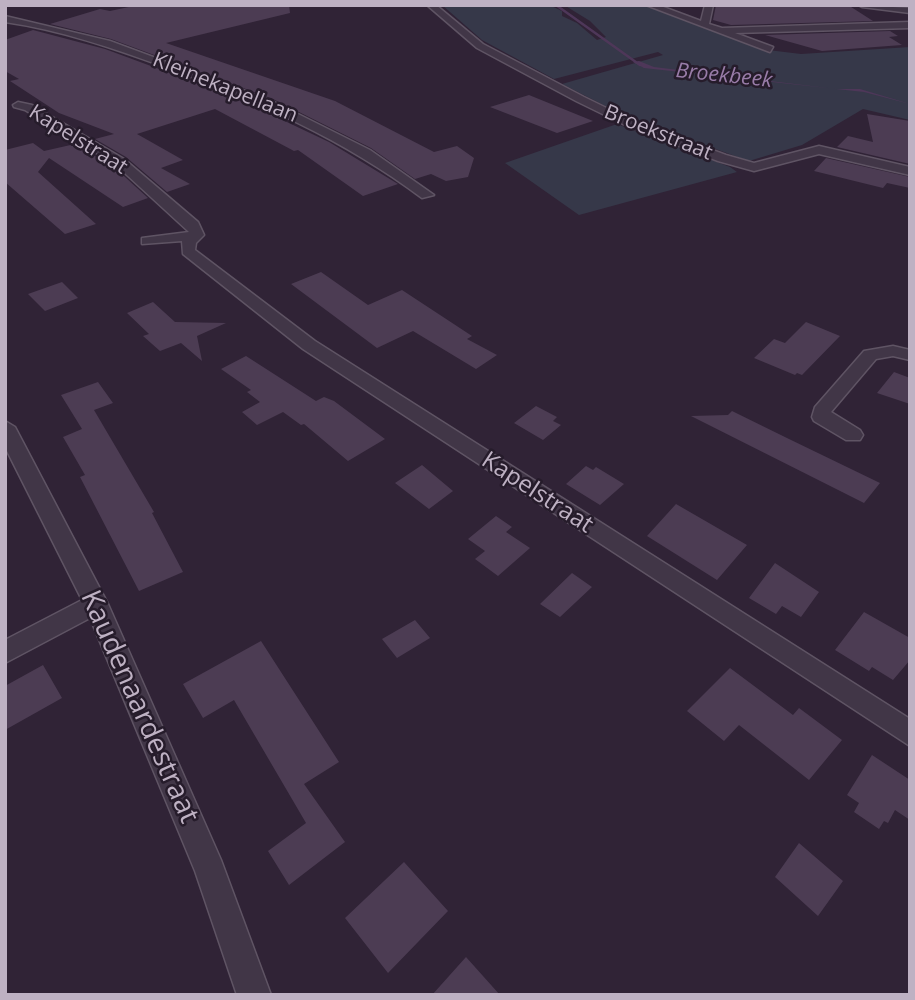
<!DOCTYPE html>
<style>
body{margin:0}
#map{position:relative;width:915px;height:1000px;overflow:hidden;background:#302336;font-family:"Open Sans",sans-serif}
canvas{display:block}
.frame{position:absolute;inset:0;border:7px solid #beb1c3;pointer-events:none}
</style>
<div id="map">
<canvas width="915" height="1000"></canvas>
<div class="frame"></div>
</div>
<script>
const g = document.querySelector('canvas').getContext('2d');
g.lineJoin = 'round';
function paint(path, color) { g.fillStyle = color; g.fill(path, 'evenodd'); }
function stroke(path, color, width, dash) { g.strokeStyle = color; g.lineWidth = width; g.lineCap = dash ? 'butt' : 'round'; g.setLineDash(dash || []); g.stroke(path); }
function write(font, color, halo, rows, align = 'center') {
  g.font = font + ' "Open Sans",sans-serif'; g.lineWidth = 5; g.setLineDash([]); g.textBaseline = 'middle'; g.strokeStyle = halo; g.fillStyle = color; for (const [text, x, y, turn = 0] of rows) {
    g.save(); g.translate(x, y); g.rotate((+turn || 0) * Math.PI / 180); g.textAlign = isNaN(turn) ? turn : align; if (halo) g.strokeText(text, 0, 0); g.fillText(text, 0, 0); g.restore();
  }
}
const green = new Path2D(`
 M442,5H549L562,11V16L577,23L597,40L606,37L590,21L564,5H644L768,50L801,54L910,47V120L863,109L802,145L749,161L629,118L562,84L663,55L658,52L554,79L482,40Z
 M617,124L730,167L737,172L579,215L505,163Z`);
const water = new Path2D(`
 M639,61L654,67L836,89H860L910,104L864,92L644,68L633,62Z`);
const stream = new Path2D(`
 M556,5L640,65`);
const building = new Path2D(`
 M138,5H289L290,13L166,43L335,101L434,152L457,146L474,158L468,177L446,181L431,174L415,179L371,148L273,99L111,39L50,24L100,9L110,11Z
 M716,5H848L873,21L731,25L713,20Z
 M33,30L105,49L232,96L329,142L398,184L363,196L298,150L294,151L215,109L137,134L183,160L161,168L190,184L167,192L126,157L95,139L114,134L59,113L10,81L19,79L5,71V40Z
 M890,31L898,36L889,37L902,45L822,51L765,35Z
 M529,95L593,121L557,133L490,107Z
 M867,114L910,121V164L837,147L848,136L873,142Z
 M33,143L44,151L75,144L114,167L148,198L123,207L49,158L38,172L96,224L65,234L5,182V150Z
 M826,158L910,177V188L887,183L883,188L814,171Z
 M321,272L368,305L402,290L472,336L467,339L497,355L476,369L413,331L377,348L291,284Z
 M62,282L78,298L45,311L28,294Z
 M153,302L175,322L226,323L197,336L202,361L181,343L160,351L143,336L149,334L127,313Z
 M806,322L840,336L802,375L797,373L795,375L754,358L774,339L785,343Z
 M246,356L316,401L324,397L334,401L385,439L348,461L304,424L301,425L283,412L257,425L242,412L260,402L247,392L251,390L221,369Z
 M894,372L910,378V404L877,393Z
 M98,382L113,403L94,410L154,512L152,513L183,572L139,591L80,477L85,475L63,437L82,429L61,395Z
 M536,406L557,417L553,421L561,425L543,440L514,423Z
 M732,411L789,439L880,483L864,503L691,416L728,415Z
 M422,465L453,491L429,509L395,483Z
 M586,466L593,470L596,467L624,484L600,505L566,484Z
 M676,504L747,545L717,580L647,536Z
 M496,516L512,527L506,532L530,548L498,576L475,559L485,551L468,539Z
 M775,563L819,592L801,617L782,606L776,614L749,598Z
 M572,573L592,587L560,617L540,604Z
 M864,612L910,638V660L893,680L872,667L869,671L835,650Z
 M415,620L430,638L397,658L382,639Z
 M261,641L339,762L304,784L345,842L289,885L268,851L306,823L234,700L203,718L183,684Z
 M43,665L62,698L5,730V686Z
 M730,668L793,715L799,708L842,740L809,780L739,725L724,741L687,711Z
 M872,755L910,780V820L895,810L888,823L884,821L879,829L854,812L859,803L847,795Z
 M799,843L843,881L818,916L775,877Z
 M404,862L448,911L388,973L345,918Z
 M466,957L500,995H432Z`);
const street = new Path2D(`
 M427,5H436L483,44L584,97L631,120L726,155L754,163L819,146L910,167V175L819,154L754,171L718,161L623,124L576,101L477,48Z
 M646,5H658L701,21L705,5H713L709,24L722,28L910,22V28L735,33L773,47L770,52Z
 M858,5L910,8V13L862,7Z
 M5,16L110,41L272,101L370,150L434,195L422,198C343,139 257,101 165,67C112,48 61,30 5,22Z
 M18,102L32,105L124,159L198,222L204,235L196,243L195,250L315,341L910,719V746L303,349L183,254L182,241L142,244V238L189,232L116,165L25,110L14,107L13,105Z
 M893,346L910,350V360L893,356L876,359L831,412L860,430L863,435L860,440H846L814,421L812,417L815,407L864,351Z
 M5,421L15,427L108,604L221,860L271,995H237L195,871L90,618L5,663V640L82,600L5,447Z`);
const farWaternames = [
 ["Broekbeek",724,76,6]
];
const farStreetnames = [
 ["Kleinekapellaan",225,88,22],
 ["Broekstraat",658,133,22],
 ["Kapelstraat",78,140,32]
];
const streetNames = [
 ["Kapelstraat",537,493,33]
];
const nearStreetnames = [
 ["Kaudenaardestraat",139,707,66]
];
paint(green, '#363849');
paint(water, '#4e3759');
stroke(stream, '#4e3759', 2.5);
paint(building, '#4c3c53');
stroke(street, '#5f5464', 3);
paint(street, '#413647');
write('italic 21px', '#997ca8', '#261c2b', farWaternames);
write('21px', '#beb1c3', '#261c2b', farStreetnames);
write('24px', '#beb1c3', '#261c2b', streetNames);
write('28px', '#beb1c3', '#261c2b', nearStreetnames);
</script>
